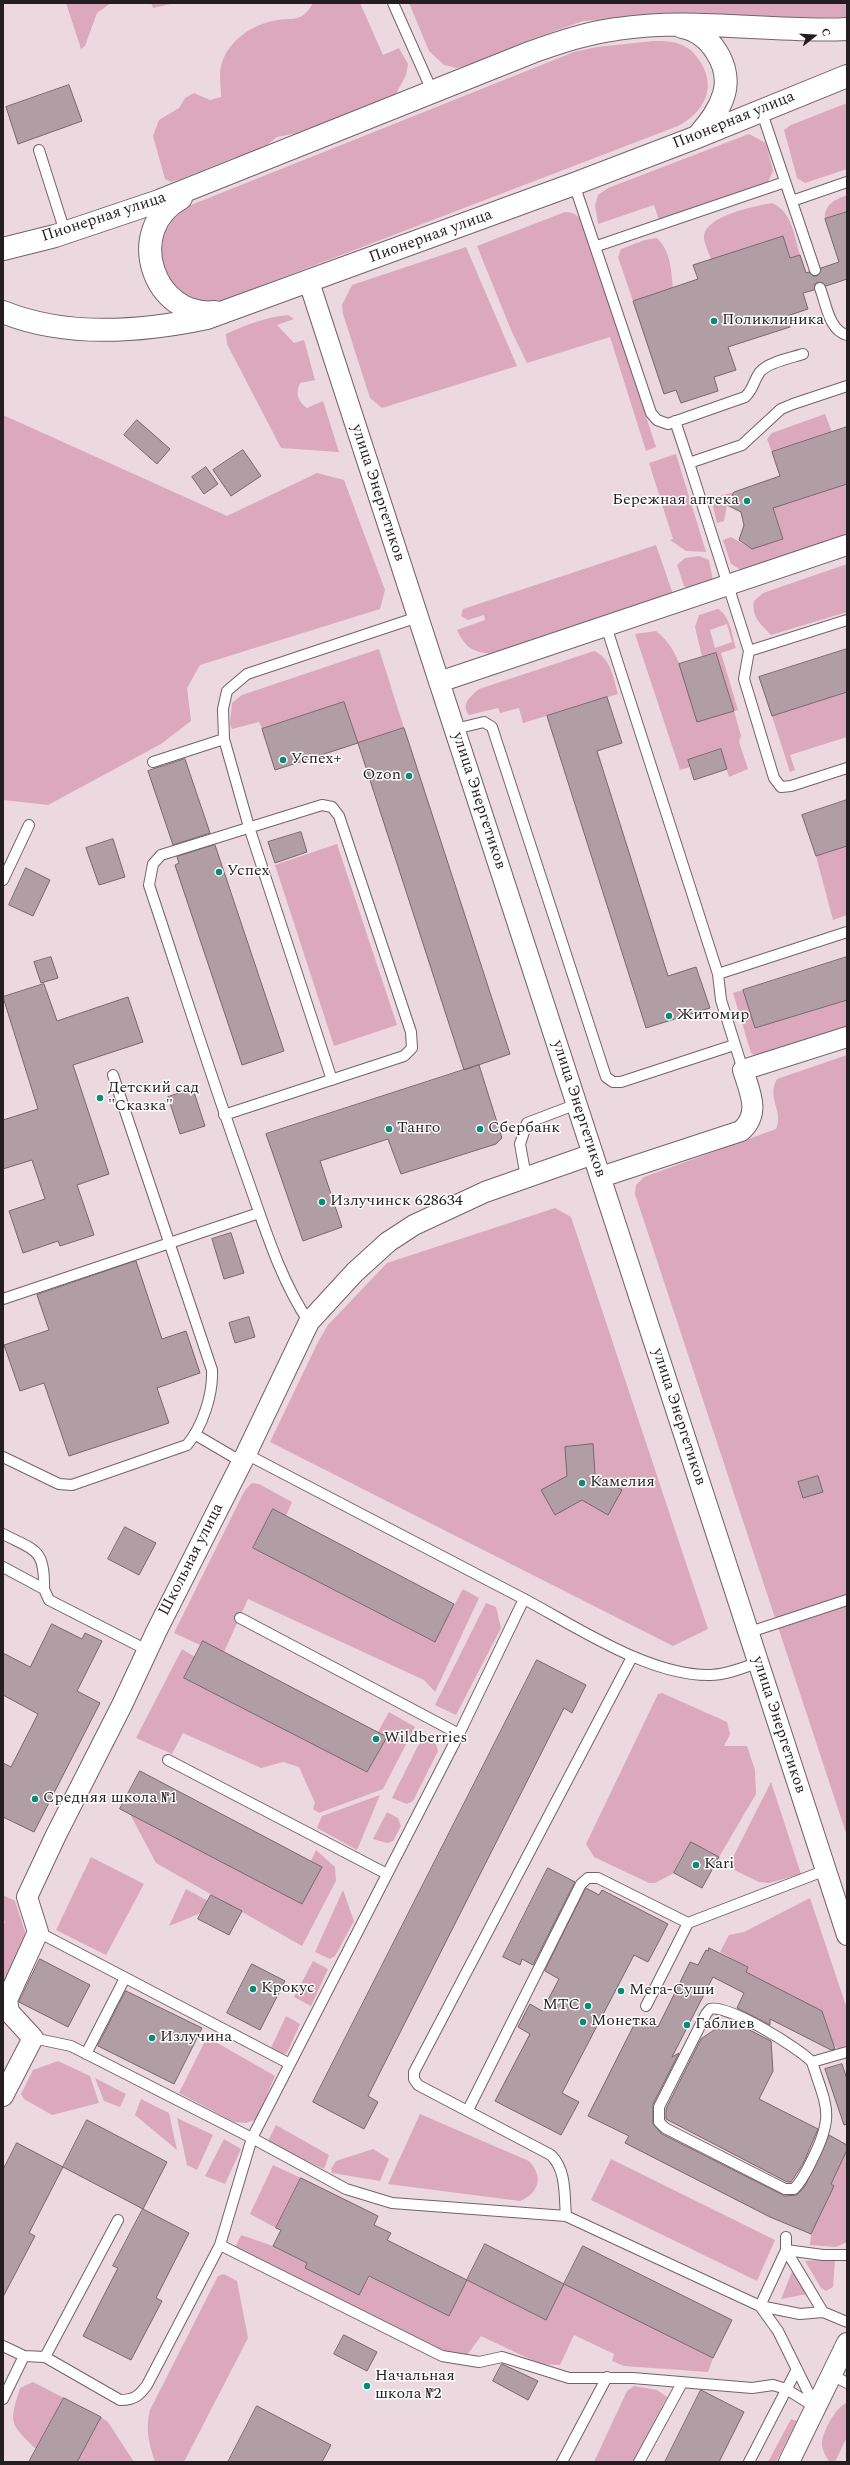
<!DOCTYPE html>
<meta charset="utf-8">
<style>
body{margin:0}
#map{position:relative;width:850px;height:2465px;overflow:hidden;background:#ecd9df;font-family:Spectral,serif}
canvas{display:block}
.frame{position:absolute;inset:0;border:4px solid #251e21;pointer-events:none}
.north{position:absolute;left:794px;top:16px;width:40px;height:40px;-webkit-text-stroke:3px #fff;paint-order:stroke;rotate:73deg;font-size:11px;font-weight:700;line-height:16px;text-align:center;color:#251e21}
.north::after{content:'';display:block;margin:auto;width:14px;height:18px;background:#251e21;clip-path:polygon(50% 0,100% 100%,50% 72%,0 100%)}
</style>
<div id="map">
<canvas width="850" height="2465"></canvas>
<div class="frame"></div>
<div class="north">С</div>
</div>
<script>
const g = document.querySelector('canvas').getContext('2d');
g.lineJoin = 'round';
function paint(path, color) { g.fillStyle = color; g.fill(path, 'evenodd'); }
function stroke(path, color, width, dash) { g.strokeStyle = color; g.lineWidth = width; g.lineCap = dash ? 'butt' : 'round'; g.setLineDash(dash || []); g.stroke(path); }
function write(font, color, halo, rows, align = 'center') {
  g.font = font + ' Spectral,serif'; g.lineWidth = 3; g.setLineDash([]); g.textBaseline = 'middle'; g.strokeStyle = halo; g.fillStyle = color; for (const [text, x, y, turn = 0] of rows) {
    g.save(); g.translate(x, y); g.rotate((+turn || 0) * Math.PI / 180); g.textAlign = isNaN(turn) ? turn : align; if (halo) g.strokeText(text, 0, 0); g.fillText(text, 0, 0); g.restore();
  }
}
const green = new Path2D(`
 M66,3H111L97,13L85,46L81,49Z
 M151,3H175L153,8Z
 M313,3H360L383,55L399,48L408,64L406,75L396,94L298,133L277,137L257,153L233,158L181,179L171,182L165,179L153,136L159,120L179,108L185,98L194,93L210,100L221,97C221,87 219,75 221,66C227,42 250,26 272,21C293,16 300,25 313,3Z
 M409,3H847V17L797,18L683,14L583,21L524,42L473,64L457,68L444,65L429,51Z
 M653,41C664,41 676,41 686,47C693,51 697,57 701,63C717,89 703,113 678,126L224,300C164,313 137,235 191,205L574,52L597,47Z
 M847,103V169L805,183L797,178L784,130L791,125Z
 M749,134L766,143L773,171L767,184L659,220L654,205L598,224L595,205L598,195L608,188Z
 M847,195V212L825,219C824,205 834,200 847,195Z
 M772,203C792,211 794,236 800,255L790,258L782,236L711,259C709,253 703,242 704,235C708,215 755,206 772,203Z
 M565,212C585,212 586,232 591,248L656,447L646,451L610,337L527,363L511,330L477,246Z
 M657,238C671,252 671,269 673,288L633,301L618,257L621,249L645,240Z
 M466,247L517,366L382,408L370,398L343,314L342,305L352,285Z
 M288,315L294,319L277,325L294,343L304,340L315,380L300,383C295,393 298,402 307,408L323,401L339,452L281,448L227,344L226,334C245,325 267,317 288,315Z
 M825,414L832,432L772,452L767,439L772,433Z
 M3,415L227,516L317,473L344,480L385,590L380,609L200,665L187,688L191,721L161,744L48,805L3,800Z
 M676,454L706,552L686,551L670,540L673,539L649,463Z
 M847,484V534L741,570L731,564L723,540L731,537L752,549L783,539L769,497L788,503Z
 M734,492L727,505L724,521L717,523L712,502L716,497Z
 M656,545L673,594L498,654C476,653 467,651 457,630L485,620L484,615L468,620L461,616L463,609Z
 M699,556L709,560L713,581L689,590L684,586L677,565L685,558Z
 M847,564V612L771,635C761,624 751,617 754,601L763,593Z
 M718,609C730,615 732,636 736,648L721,653L738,710L734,711L741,736L739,742L748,769L729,777L720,749L688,760L690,767L680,770L635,634L656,631C684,652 686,693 698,722L734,711L716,653L702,657L695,627L699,615ZM727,624L732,642L715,648L710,630Z
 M379,649L404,728L358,743L344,702L262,729L259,722L232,729L230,724L232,703L242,695Z
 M594,651C611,658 613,677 618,694L523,723L519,708L500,713L498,708L469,715C460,704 471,696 479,689Z
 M847,692V737L790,755L795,770L790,772L772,716Z
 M337,844L397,1025L334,1046L275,865Z
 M847,846V915L833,920L816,856Z
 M743,990L755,1028L847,1000V1032L759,1058L751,1053L733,993Z
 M847,1055V1836L635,1194L636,1185L644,1177L776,1129C784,1110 766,1099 777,1079Z
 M555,1208L571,1217L708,1629L673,1646L270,1442L318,1342L328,1325L387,1263Z
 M252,1483L259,1484L292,1502L286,1516L273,1510L253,1548L434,1642L463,1589L479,1598L435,1692L424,1680L248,1599L224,1652L203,1641L200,1645L174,1633L245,1490Z
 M486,1603L496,1607L501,1628L456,1715L435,1705Z
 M182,1649L195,1657L184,1678L367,1772L387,1737L378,1732L389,1712L415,1727L383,1789L319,1813L313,1809L315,1803L299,1767L283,1762L261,1768L183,1733L172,1754L136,1738Z
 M662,1693L727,1722L730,1734L724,1746H747L755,1770L756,1794L719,1857L691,1842L674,1873L655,1883H649L594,1857L586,1844L658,1694Z
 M423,1736L436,1744L438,1751L413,1801L407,1804L392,1798Z
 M771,1782L801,1874L769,1883L759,1882L728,1867Z
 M380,1795L357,1850L317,1828L322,1816Z
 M387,1812L398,1818L401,1826L393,1841L387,1843L373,1839Z
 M130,1814L302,1904L322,1867L311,1861L316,1850L335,1867L336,1881L302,1946L156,1863Z
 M91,1857L144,1884L106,1955L56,1930Z
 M186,1889L208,1901L201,1913L169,1926Z
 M343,1890L354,1921L335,1956L330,1959L315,1952Z
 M3,1895L15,1901L27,1938L3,1987V1926L5,1922L3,1920Z
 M810,1898L847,2009V2045L839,2050L834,2045L822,2011L746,1973L748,1967L720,1952L729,1935L744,1932Z
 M313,1961L328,1969L311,2006L294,1997Z
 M286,2016L300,2024L287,2053L280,2055L270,2050Z
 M207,2037L275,2076L257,2119L246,2123L234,2122L179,2093Z
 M58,2061L90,2076L99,2103L52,2115L24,2099L21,2094L33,2070Z
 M95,2078L126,2094L120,2107L104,2101Z
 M141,2099L169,2113L177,2150L135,2115Z
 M420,2114L529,2161C544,2177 539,2193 520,2201L388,2184Z
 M177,2118L213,2135L197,2170L187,2165Z
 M276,2125L329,2155L324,2169L267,2143Z
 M224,2139L241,2149L225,2184L205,2176Z
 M373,2149L389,2159L380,2181L332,2173L331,2169L336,2161Z
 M847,2150V2242L836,2247L810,2245L811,2234L834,2186L831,2184Z
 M611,2159L775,2240L757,2281L591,2200Z
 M273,2165L301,2178L276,2228L250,2214Z
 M241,2235L273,2246L307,2263L305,2268L359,2294L370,2277L449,2316L467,2280L546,2320L564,2284L713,2358L708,2372L624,2366L612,2361L614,2354L574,2335L560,2365L540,2364L481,2336L465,2358L443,2354L235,2248Z
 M835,2259L833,2287L826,2291L821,2288L805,2261Z
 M793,2269L807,2294L781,2299Z
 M224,2274L237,2281L248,2338L184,2462H155C149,2443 145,2430 150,2410L218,2276Z
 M33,2382L64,2398L36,2449C9,2423 9,2424 20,2388Z
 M634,2386L657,2390L667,2397L634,2462H594L627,2391Z
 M847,2403V2437L835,2462H830C826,2458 821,2448 822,2441C824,2430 836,2406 847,2403Z
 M101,2417L108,2422L134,2462H77Z
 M791,2419L797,2421L776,2462H768Z`);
const building = new Path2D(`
 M69,85L82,121L18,144L6,107Z
 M847,212V279L826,286L818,282L815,284L814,290L803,293L808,309L787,316L790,327L728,347L736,370L714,377L718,391L681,403L676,390L664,394L633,301L698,279L693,265L783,236L790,258L800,255L806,273L809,272L813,276H817L821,268L839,262L825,219Z
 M137,420L170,449L157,464L124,435Z
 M847,427V484L773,508L783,539L752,549L739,540L744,525L741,512L727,505L734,492L780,476L772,452Z
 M243,450L261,476L231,496L213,470Z
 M206,467L218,484L204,494L192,477Z
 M847,649V692L772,716L759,677Z
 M716,653L734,711L697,722L679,664Z
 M607,697L622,743L597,751L668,976L696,967L710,1008L646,1028L547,716Z
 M344,702L358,743L275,770L262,729Z
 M404,728L510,1054L464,1070L358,743Z
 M721,749L727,769L694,780L688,760Z
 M185,759L210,833L173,845L148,771Z
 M847,800V846L816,856L802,815Z
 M301,832L307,852L275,863L268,842Z
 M113,839L125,877L99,885L86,848Z
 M215,845L284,1051L242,1065L175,865L179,863L177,857Z
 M26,868L50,880L33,916L9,905Z
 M51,957L58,978L41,983L34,962Z
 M847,957V1000L755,1028L743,990Z
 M44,984L57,1021L128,997L143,1042L73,1065L109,1174L77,1185L94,1235L60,1246L58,1241L23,1253L9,1211L45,1199L32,1160L3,1169V1120L38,1109L3,997Z
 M479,1065L502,1138L496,1144L401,1174L388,1139L320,1161L342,1227L303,1241L266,1134Z
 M193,1089L205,1126L180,1134L168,1097Z
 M231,1233L244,1273L224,1279L212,1239Z
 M136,1261L162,1339L186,1331L200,1373L157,1388L169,1423L69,1456L44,1383L20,1391L4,1345L49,1330L37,1295Z
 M249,1317L255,1337L235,1343L229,1323Z
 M593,1444L595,1475L622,1490L608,1515L582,1500L555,1515L541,1490L567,1476L565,1447Z
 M818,1476L823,1492L803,1498L798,1482Z
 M273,1509L454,1604L435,1642L253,1548Z
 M125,1527L156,1543L139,1575L108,1559Z
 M52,1624L82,1639L85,1633L102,1641L77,1691L100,1703L34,1832L3,1817V1763L11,1767L38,1714L3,1695V1653L30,1667Z
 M203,1641L387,1737L367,1772L184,1678Z
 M537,1660L586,1685L572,1713L564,1708L368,2096L378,2102L364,2129L313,2102Z
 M140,1771L322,1867L302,1904L120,1809Z
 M691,1842L719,1857L702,1888L674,1873Z
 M548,1868L575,1882L533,1965L522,1959L520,1965L503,1957Z
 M586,1888L599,1895L602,1890L668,1924L648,1962L634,1955L562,2093L579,2102L561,2135L495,2101L530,2034L518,2027L530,2004L542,2011L559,1979L545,1971Z
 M211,1895L242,1911L229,1935L198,1919Z
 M709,1948L748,1967L746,1972L822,2011L835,2049L831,2050L770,2019V2025L737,2008L744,1993L713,1977L672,2057L679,2053L653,2104V2124L662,2134L785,2196L797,2195L805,2186L829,2135L847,2145V2150L831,2184L834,2186L811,2234L770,2217L625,2143L629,2136L588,2116L638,2017L658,2027L690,1962L698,1965L706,1950L708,1951Z
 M40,1959L90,1985L68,2027L19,2002Z
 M252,1964L285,1981L260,2030L227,2013Z
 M126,1991L202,2028L174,2084L98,2046Z
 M730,2020L771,2041L773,2071L759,2099L818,2129L803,2164L791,2182H787L666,2119V2109L701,2039Z
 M842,2064L847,2079V2124L844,2125L825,2069Z
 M87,2120L167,2162L143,2209L63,2167Z
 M17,2143L63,2167L29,2233L35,2236L3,2297V2170Z
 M301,2178L378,2216L374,2225L391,2233L387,2240L467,2280L449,2316L369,2276L359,2295L305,2268L307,2263L273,2246L281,2230L276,2228Z
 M143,2209L189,2233L156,2298L162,2301L131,2360L83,2336L118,2268L113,2266Z
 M485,2244L564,2284L546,2320L467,2280Z
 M583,2246L732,2320L713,2358L564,2284Z
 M344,2335L377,2352L367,2371L334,2354Z
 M502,2364L538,2381L528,2400L493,2381Z
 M701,2390L744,2412L719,2462H665Z
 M64,2398L101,2417L77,2462H29Z
 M257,2406L331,2445L322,2462H228Z`);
const lane = new Path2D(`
 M393,3L433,93
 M761,110L815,270
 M39,150L65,232
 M574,184L651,413L657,420L668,424L745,397C754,389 753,381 760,372C768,362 791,358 803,354
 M792,201L847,182
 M597,246L785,182
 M820,288C826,303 829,331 847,335
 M847,386L793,404L781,409L742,445L689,463L749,651L744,679L774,778L781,787L791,786L847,768
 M675,421L689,463
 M606,626L718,974
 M749,651L847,620
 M455,729L484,722L492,727L606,1077L613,1082H621L734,1045
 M153,762L224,739
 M3,880L29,825
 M743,1070L721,1000L718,974L847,932
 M332,1080L249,827L224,739L223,709L227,691L247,674L418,617
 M224,1115L404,1056L412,1048L411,1032L339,816L332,807L322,805L161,855L153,864L149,885C181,981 211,1077 245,1172C263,1222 279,1278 309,1322
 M526,1177L520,1144L527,1123L577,1104
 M3,1299L259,1213
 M196,1435L242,1462
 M246,1454L524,1599
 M3,1457L59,1484L72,1485L187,1445C203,1426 213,1394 212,1370L113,1075
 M3,1534C36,1551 45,1549 44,1589
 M3,1567L44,1589L49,1600L147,1650
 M240,1618L459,1734
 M747,1633L847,1600
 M168,1760L387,1874
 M38,1932L290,2064
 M646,2006L688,1923
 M33,2038L71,2046L252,2138L346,2189L392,2203L566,2216L760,2306L778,2331L816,2408
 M86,2054L125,1978
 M812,2062C826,2106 835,2114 813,2158C807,2170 803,2180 794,2189H785L665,2128L659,2122V2107L706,2014L710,2009C728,2004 799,2048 812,2062L847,2052
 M468,2110L581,1884L588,1878H598L688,1923L826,1870
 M566,2216C564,2195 567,2171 551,2155L418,2085L414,2079V2072L632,1657
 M786,2237V2250L760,2306L800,2314L823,2312L847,2322
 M220,2245L442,2356L479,2362L502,2357L569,2378H633L752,2388L773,2385L786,2389L815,2407
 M786,2250L823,2312
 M786,2250L823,2255H847
 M3,2346L24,2356L45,2357L118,2220
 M45,2357L120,2400C134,2400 139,2396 147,2385L220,2245L252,2138L459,1734L524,1599C577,1627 649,1676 710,1675C726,1675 742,1668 757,1663
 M832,2375L847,2383
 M3,2399L24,2356
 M562,2462L607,2377
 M639,2462L682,2383
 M749,2462L797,2369`);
const street = new Path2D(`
 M309,282L847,1935
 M439,682L847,545
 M601,1177L741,1131C761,1113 750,1093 743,1070L847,1037
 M3,2096L33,2038L9,2012L7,2000L38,1932L27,1897L56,1835L122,1705L157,1630L246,1454L309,1322L355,1272L388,1242L414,1225L485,1192L593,1154
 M789,2462L847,2343`);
const secondary = new Path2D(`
 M682,27C710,32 732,66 724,94C719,111 709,123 698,136
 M181,198C123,230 154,319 215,312
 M3,249L55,236L159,201L532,52C560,42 587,33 617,29C693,17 771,33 847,29
 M3,312C67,338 141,332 207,318L574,184L697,137L847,76`);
const markers = [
 [714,321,4,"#038d74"],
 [747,501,4,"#038d74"],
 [283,760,4,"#038d74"],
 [409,776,4,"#038d74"],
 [219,872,4,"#038d74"],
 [669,1016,4,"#038d74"],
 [100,1098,4,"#038d74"],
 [389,1129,4,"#038d74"],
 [480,1129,4,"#038d74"],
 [322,1202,4,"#038d74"],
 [582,1483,4,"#038d74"],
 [376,1739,4,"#038d74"],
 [35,1799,4,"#038d74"],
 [696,1865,4,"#038d74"],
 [253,1989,4,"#038d74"],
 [621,1991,4,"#038d74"],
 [588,2006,4,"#038d74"],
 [583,2022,4,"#038d74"],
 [687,2025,4,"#038d74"],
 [152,2038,4,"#038d74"],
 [367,2386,4,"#038d74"]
];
const streetNames = [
 ["Пионерная улица",734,121,-22],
 ["Пионерная улица",104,218,-18],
 ["Пионерная улица",431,237,-20],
 ["улица Энергетиков",377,493,72],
 ["улица Энергетиков",478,801,72],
 ["улица Энергетиков",578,1109,72],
 ["улица Энергетиков",678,1417,72],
 ["Школьная улица",192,1560,-63],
 ["улица Энергетиков",778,1725,72]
];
const poiNames = [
 ["Поликлиника",722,321],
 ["Бережная аптека",739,501,"right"],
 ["Успех+",291,760],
 ["Ozon",401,776,"right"],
 ["Успех",227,872],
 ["Житомир",677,1016],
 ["Детский сад",108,1089],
 ["\"Сказка\"",108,1107],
 ["Танго",397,1129],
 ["Сбербанк",488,1129],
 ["Излучинск 628634",330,1202],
 ["Камелия",590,1483],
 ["Wildberries",384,1739],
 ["Средняя школа №1",43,1799],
 ["Kari",704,1865],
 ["Крокус",261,1989],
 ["Мега-Суши",629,1991],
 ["МТС",580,2006,"right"],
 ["Монетка",591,2022],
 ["Габлиев",695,2025],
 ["Излучина",160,2038],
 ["Начальная",375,2377],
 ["школа №2",375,2395]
];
paint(green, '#dba9bb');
paint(building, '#b19ea4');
stroke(building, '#78666c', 1);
stroke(lane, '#746269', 12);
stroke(street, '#746269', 22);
stroke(secondary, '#746269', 24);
stroke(lane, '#fff', 10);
stroke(street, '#fff', 20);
stroke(secondary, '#fff', 22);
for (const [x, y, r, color] of markers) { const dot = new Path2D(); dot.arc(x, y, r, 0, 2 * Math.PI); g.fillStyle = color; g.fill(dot); stroke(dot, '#fff', 1.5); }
write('16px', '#251e21', '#fff', streetNames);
write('16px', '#251e21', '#fff', poiNames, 'left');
</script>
